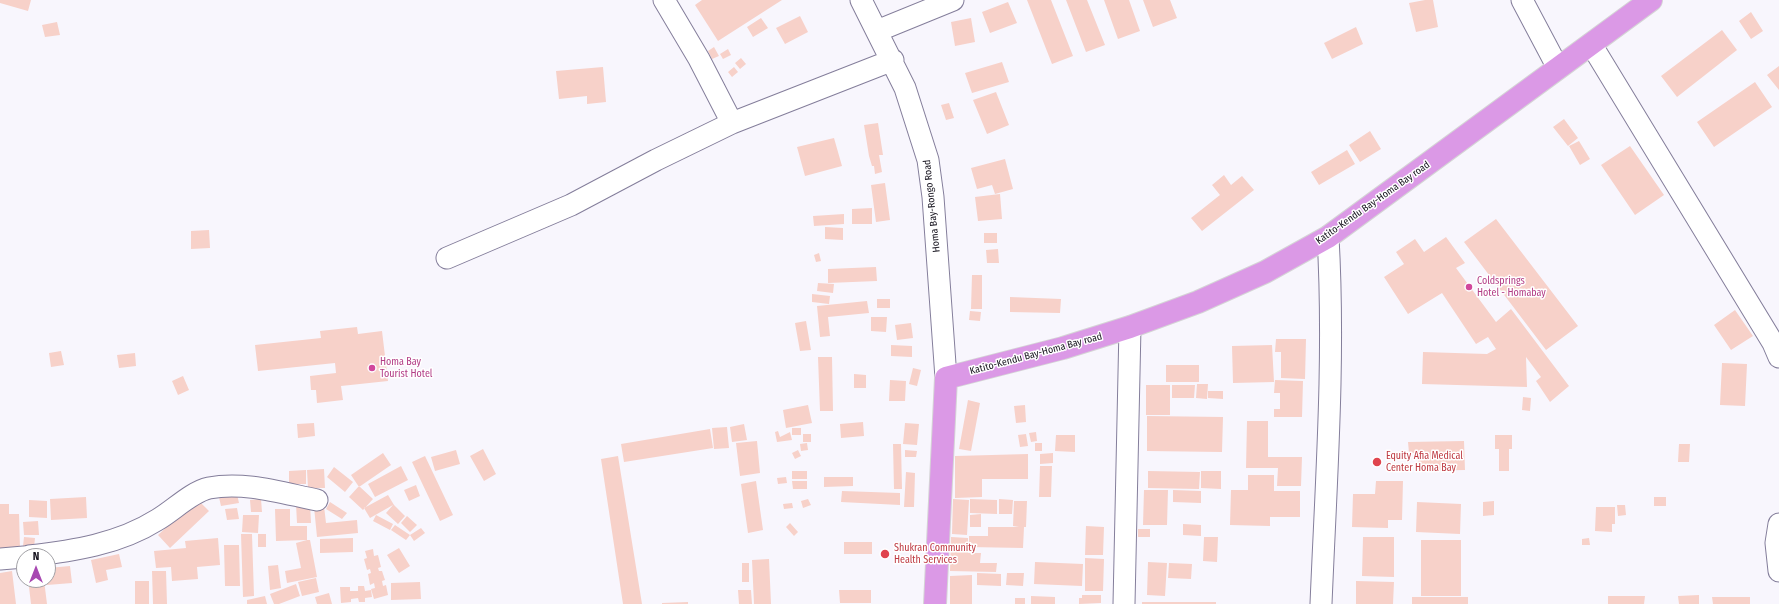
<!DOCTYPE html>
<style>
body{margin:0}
#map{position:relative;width:1779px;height:604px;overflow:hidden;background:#f8f6fd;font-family:"Fira Sans Condensed",sans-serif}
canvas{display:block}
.north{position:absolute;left:16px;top:548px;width:40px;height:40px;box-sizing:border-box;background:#fff;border:1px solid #a1a0a5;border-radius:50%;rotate:0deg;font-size:11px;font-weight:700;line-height:16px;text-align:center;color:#15121d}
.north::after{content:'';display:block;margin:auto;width:14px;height:18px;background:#a748b1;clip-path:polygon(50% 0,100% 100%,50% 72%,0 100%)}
</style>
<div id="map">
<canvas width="1779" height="604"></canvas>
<div class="north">N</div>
</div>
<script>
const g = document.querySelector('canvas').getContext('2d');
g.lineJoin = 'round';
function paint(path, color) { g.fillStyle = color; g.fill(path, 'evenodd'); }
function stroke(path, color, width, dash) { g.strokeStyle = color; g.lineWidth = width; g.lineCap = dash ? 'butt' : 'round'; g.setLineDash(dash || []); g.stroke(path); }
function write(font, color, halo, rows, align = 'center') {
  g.font = font + ' "Fira Sans Condensed",sans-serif'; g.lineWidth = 3; g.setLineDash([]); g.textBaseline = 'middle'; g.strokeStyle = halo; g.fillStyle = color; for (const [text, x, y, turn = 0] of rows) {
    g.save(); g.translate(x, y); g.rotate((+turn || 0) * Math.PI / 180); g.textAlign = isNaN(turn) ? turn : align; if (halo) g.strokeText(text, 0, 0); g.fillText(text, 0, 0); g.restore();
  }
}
const building = new Path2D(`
 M0,0H31L28,11L0,3Z
 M702,0H782L718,41L695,5Z
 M1027,0H1051L1073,56L1052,64Z
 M1066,0H1087L1105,45L1086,52Z
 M1104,0H1129L1140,31L1118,39Z
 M1143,0H1170L1177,18L1153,27Z
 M1425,0H1433L1438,27L1416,32L1409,3Z
 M1008,2L1017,23L990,33L982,12Z
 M1751,12L1763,31L1751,39L1739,21Z
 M800,16L808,32L785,44L776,28Z
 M761,18L768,28L753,37L747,27Z
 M971,18L975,42L955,46L951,22Z
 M57,22L60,35L45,37L42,25Z
 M1356,27L1363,44L1332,59L1324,43Z
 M1722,30L1737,50L1677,97L1661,76Z
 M714,47L719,56L712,59L708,51Z
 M728,49L731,55L723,59L720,54Z
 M741,58L746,64L740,69L735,63Z
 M1002,62L1009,82L972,93L965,73Z
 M1779,66V90L1767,75Z
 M603,67L606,102L587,104V96L559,99L556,71Z
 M734,67L738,72L732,77L728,72Z
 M1755,82L1772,107L1714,147L1697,122Z
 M996,92L1009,125L987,134L973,100Z
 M949,103L954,118L946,120L941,105Z
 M1564,119L1578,138L1568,146L1553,127Z
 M878,123L883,155H879L882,172L875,174L874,166H872L869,156L864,125Z
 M1370,131L1381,149L1360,162L1349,145Z
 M834,138L842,166L805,176L797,147Z
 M1579,141L1590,159L1580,165L1569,146Z
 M1630,146L1664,195L1635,215L1601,165Z
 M1347,150L1355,164L1319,185L1311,172Z
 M1005,159L1013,189L995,194L992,185L977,189L971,168Z
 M1224,175L1231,185L1242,176L1254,190L1202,231L1191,218L1220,195L1212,185Z
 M885,183L890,220L876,222L871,185Z
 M1000,194L1002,219L978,221L975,197Z
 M872,208V224H852V209Z
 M844,214V224L814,226L813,216Z
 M1496,219L1578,326L1546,350L1464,242Z
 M825,227L843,228V240L825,239Z
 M209,230L210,248L191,249V231Z
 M984,233H997V243H984Z
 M1446,237L1465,263L1456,268L1496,322L1511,309L1569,386L1550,402L1536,381L1541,377L1526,357L1527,387L1422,384L1423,352L1487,354L1496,349L1488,337L1476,344L1442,293L1408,314L1384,277L1404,264L1396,252L1415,239L1424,252Z
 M998,249L999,263H987L986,250Z
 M819,253L821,261L816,262L814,255Z
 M876,267L877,281L828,283V269Z
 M972,275H982V309H971Z
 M818,283L834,284L833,293L817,291Z
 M812,294L830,296L829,304L812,302Z
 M1010,297L1061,299L1060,313L1010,312Z
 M877,299H890V308H877Z
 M867,301L869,313L828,317L830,336L820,337L817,306Z
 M1735,310L1753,336L1731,350L1714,325Z
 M970,311L981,312L980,321L969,320Z
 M871,317H887L886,332L871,331Z
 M806,321L811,350L800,351L795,323Z
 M911,323L913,338L897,340L895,325Z
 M357,327L358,334L382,331L388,381L341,386L343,400L317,403L316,390H311L310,376L336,373L335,363L258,371L255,345L321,338L320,331Z
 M1276,339H1306L1305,379L1281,378V352H1275Z
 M891,345L912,346V357L891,356Z
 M1272,345L1274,382L1233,383L1232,346Z
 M61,351L64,365L51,367L49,353Z
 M135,353L136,366L119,368L117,355Z
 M818,357H832L833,411H820Z
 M1722,363L1747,364L1745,406L1720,405Z
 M1166,365H1199V382H1166Z
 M913,368L921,370L917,386L909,384Z
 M854,374L866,375V388H854Z
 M183,376L189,390L178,395L172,381Z
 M890,380L906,381L905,401H889Z
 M1275,380L1303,381L1302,417H1274V409H1280V393H1274Z
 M1197,384H1208L1207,399L1196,398Z
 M1146,385H1170V415H1146Z
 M1172,385H1195L1194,398H1172Z
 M1208,391H1223V399L1208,398Z
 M1523,397L1531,398L1530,411L1522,410Z
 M968,400L980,403L971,451L959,449Z
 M808,405L812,423L786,428L783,410Z
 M1025,405L1026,422L1016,423L1014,406Z
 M1147,416L1223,417L1222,452L1147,451Z
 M1247,421H1268V457H1302L1301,486H1277L1278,468H1246Z
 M863,422L864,436L841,438L840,424Z
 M314,423L315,436L298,438L297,424Z
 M905,423L919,424L917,445L903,444Z
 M744,424L747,440L732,442L730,427Z
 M727,427L729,448L714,449L712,428Z
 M792,428H801V435H792Z
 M710,429L713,448L624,462L621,444Z
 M778,431L780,437L790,432L792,440L777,442L775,432Z
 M1036,432L1037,441L1031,442L1029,433Z
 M803,434H811V442H803Z
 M1026,434L1028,446L1020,447L1018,435Z
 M1056,435H1075V452L1055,451Z
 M1495,435H1512V449H1509V471H1499V449H1495Z
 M757,441L760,473L740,476L736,443Z
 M1464,441L1465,470L1419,471L1418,453H1409L1408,442Z
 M807,443L808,450L801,451L800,444Z
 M1035,443H1042V451H1035Z
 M893,444H901L902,489H894Z
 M1679,444H1690L1689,462H1678Z
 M483,449L496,474L484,481L470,456Z
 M456,450L460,464L435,471L431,457Z
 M798,450L801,456L795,459L792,453Z
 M905,450L917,451L916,457H905Z
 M383,453L391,465L359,487L351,475Z
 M1053,453V463L1040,464V454Z
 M1028,454V479H982V497L955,498V456Z
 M425,456L453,515L440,521L412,462Z
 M618,456L642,604H623L601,459Z
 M401,466L408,480L375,497L368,484Z
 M1040,466H1052L1051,497H1039Z
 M334,467L353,482L345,492L327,477Z
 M324,469L325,488H308L307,470Z
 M306,470V484H289V471Z
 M792,471H807V479H792Z
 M1148,471L1200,472L1199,489L1148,488Z
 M1201,471H1221V489L1201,488Z
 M906,472L915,473L914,507H904Z
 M1248,475H1274V491H1300V517H1270V526L1230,525L1231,490H1248Z
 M786,477L787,483L778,484L777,478Z
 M824,477H853V486L824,487Z
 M756,481L763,530L748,533L741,484Z
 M792,481H807V489H793Z
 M1376,481H1403L1402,520H1388V528L1352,527L1353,494H1375Z
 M416,485L420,496L409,501L404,490Z
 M359,486L373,499L363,510L349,497Z
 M236,490L239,503L221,506L218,493Z
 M1144,490H1168L1167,525H1143Z
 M1173,490L1201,491V503L1173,502Z
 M842,491L900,493V505L841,502Z
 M388,495L394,505L405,516L398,524L386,513L393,505L370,518L364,508Z
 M86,497L87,518L51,520L50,499Z
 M1654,497H1666V506H1654Z
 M197,499L209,511L170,548L158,535Z
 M261,499L262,512H251L250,500Z
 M808,499L811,505L803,508L801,501Z
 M953,499L969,500L967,535L952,534Z
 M970,499L997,500V514L970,513Z
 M999,499L1013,500L1012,514H999Z
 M29,500L47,501V518L29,517Z
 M1014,501H1027L1026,527H1024L1023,548L969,547V536H988V527H1019L1013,526Z
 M1494,501V515L1483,516V502Z
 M330,502L347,513L342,519L326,509Z
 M1417,502L1461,504L1460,534L1416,532Z
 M310,503L311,523H297L296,504Z
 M792,503L793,508L784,509L783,504Z
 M0,504H9V514H19L20,549H0Z
 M1617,505H1625L1626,515L1618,516Z
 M324,506L326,523L357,520L358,533L317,537L314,507Z
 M1596,507H1615V524H1612V532L1595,531Z
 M237,508L239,519L227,520L225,509Z
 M275,509H290V526H307V540L276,541Z
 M981,514V527H970V515Z
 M243,515H259L258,533L242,532Z
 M376,515L393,524L390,530L373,521Z
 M407,516L417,525L410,532L401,523Z
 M38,521L39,535H24L23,522Z
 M790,523L798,532L794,536L786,527Z
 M1183,524L1201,525V536L1183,535Z
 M395,525L410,535L406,540L391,530Z
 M1086,526L1104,527L1103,555H1085Z
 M421,528L425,533L414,541L410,535Z
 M1138,529H1150V537H1138Z
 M241,534H252L254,596L243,597Z
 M258,534H266V547H258Z
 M24,537L35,538L34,548L23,546Z
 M951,537L968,538V553H981L980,563H997L996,572L950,571Z
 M1204,537H1218L1217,562L1203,561Z
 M1363,537H1394V577L1362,576Z
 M218,538L220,565L197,567L198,579L172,581L171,567L156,568L154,551L186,548L185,541Z
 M353,538V552L320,553V539Z
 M1589,538L1590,545H1582V539Z
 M307,540H310L317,577L287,583L285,571L301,568L296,543Z
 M1421,540H1461V596H1421Z
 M844,542H872V554H844Z
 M224,545H239L240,586H225Z
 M399,548L410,566L399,573L387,555Z
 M373,549L374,556L378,555L381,567L378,568L379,571H382L385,580L382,581L383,586L386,585L388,595L374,599L371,589L375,588L374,583L370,585L368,574L371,573L370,569L367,570L364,559L367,558L365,551Z
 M119,554L122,567L106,570L108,580L96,583L91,560Z
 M1085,558L1104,559L1103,591H1085Z
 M769,559L771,604H754L752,560Z
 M1035,562L1083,564L1082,586L1034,584Z
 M1148,562L1167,563L1165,596L1147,595Z
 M742,563H749V582H742Z
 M1169,563L1192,564L1191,579L1168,578Z
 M278,565L281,588L270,590L268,566Z
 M70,566L72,583L47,585L48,568Z
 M12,571L16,604H0V573Z
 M152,571H166L167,604H153Z
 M977,573L1001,574V586L977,585Z
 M1007,573H1024L1023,586L1006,585Z
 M972,575V604H950V576Z
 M316,578L319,592L302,596L298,582Z
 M33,580H44L47,604H31L29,587L34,586Z
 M135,581H149V604H135Z
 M1356,581L1394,582L1393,604H1356Z
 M420,582L421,599L391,600V583Z
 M296,584L300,596L279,604H274L270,594Z
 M358,586H364L365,591L371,590L372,597L365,598V602H359L358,598L351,599V602L341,603L340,587H350V591H358Z
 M738,590H751L752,604H739Z
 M839,590H871V603H840Z
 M329,593L332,604H317L315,597Z
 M1082,595H1101V603L1079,604V598H1082Z
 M1699,595V604H1679L1678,596Z
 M265,596L267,604H247V600Z
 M1031,596L1055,597V604H1031Z
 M1608,596H1645L1644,604H1608Z
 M1412,597H1468V604H1412Z
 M1712,597H1750V604H1713Z
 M1015,598H1025V604H1015Z
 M688,602V604H662V603Z
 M1142,602H1216V604H1142Z`);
const minor = new Path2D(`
 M664,0L699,59L732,123
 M861,0L905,88L928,160L933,197L946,378
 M1522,0L1558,68
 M877,31L953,0
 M1591,44L1773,343L1779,357
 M447,258L571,205L656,160L732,123L893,60
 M1779,524L1776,543L1779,571
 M29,556C73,551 119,544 157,520C173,511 191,492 209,488C244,481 282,493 317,500
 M0,559L24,557
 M1124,604L1130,327
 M1321,604C1326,482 1335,359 1328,237`);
const highway = new Path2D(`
 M935,604L946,378L1063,348L1130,327L1198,302L1265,272L1328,237L1651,0`);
const markers = [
 [1469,287,4,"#d1479c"],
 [372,368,4,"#d1479c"],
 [1377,462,5,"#e0444e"],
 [885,554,5,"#e0444e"]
];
const streetNames = [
 ["Katito-Kendu Bay-Homa Bay road",1373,203,-35],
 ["Homa Bay-Rongo Road",932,206,-96],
 ["Katito-Kendu Bay-Homa Bay road",1036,354,-15]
];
const hotelNames = [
 ["Coldsprings",1477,281],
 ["Hotel - Homabay",1477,293],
 ["Homa Bay",380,362],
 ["Tourist Hotel",380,374]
];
const healthNames = [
 ["Equity Afia Medical",1386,456],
 ["Center Homa Bay",1386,468],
 ["Shukran Community",894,548],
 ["Health Services",894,560]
];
paint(building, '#f7d1c9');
stroke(minor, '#847e9b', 23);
stroke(highway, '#d5d4d6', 24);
stroke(minor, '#fff', 21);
stroke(highway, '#db99e6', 22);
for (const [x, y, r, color] of markers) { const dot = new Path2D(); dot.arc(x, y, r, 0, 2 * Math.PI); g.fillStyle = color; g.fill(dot); stroke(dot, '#fff', 1.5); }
write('10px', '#15121d', '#fff', streetNames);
write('10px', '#b23c85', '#fff', hotelNames, 'left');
write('10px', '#be3a42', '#fff', healthNames, 'left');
</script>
